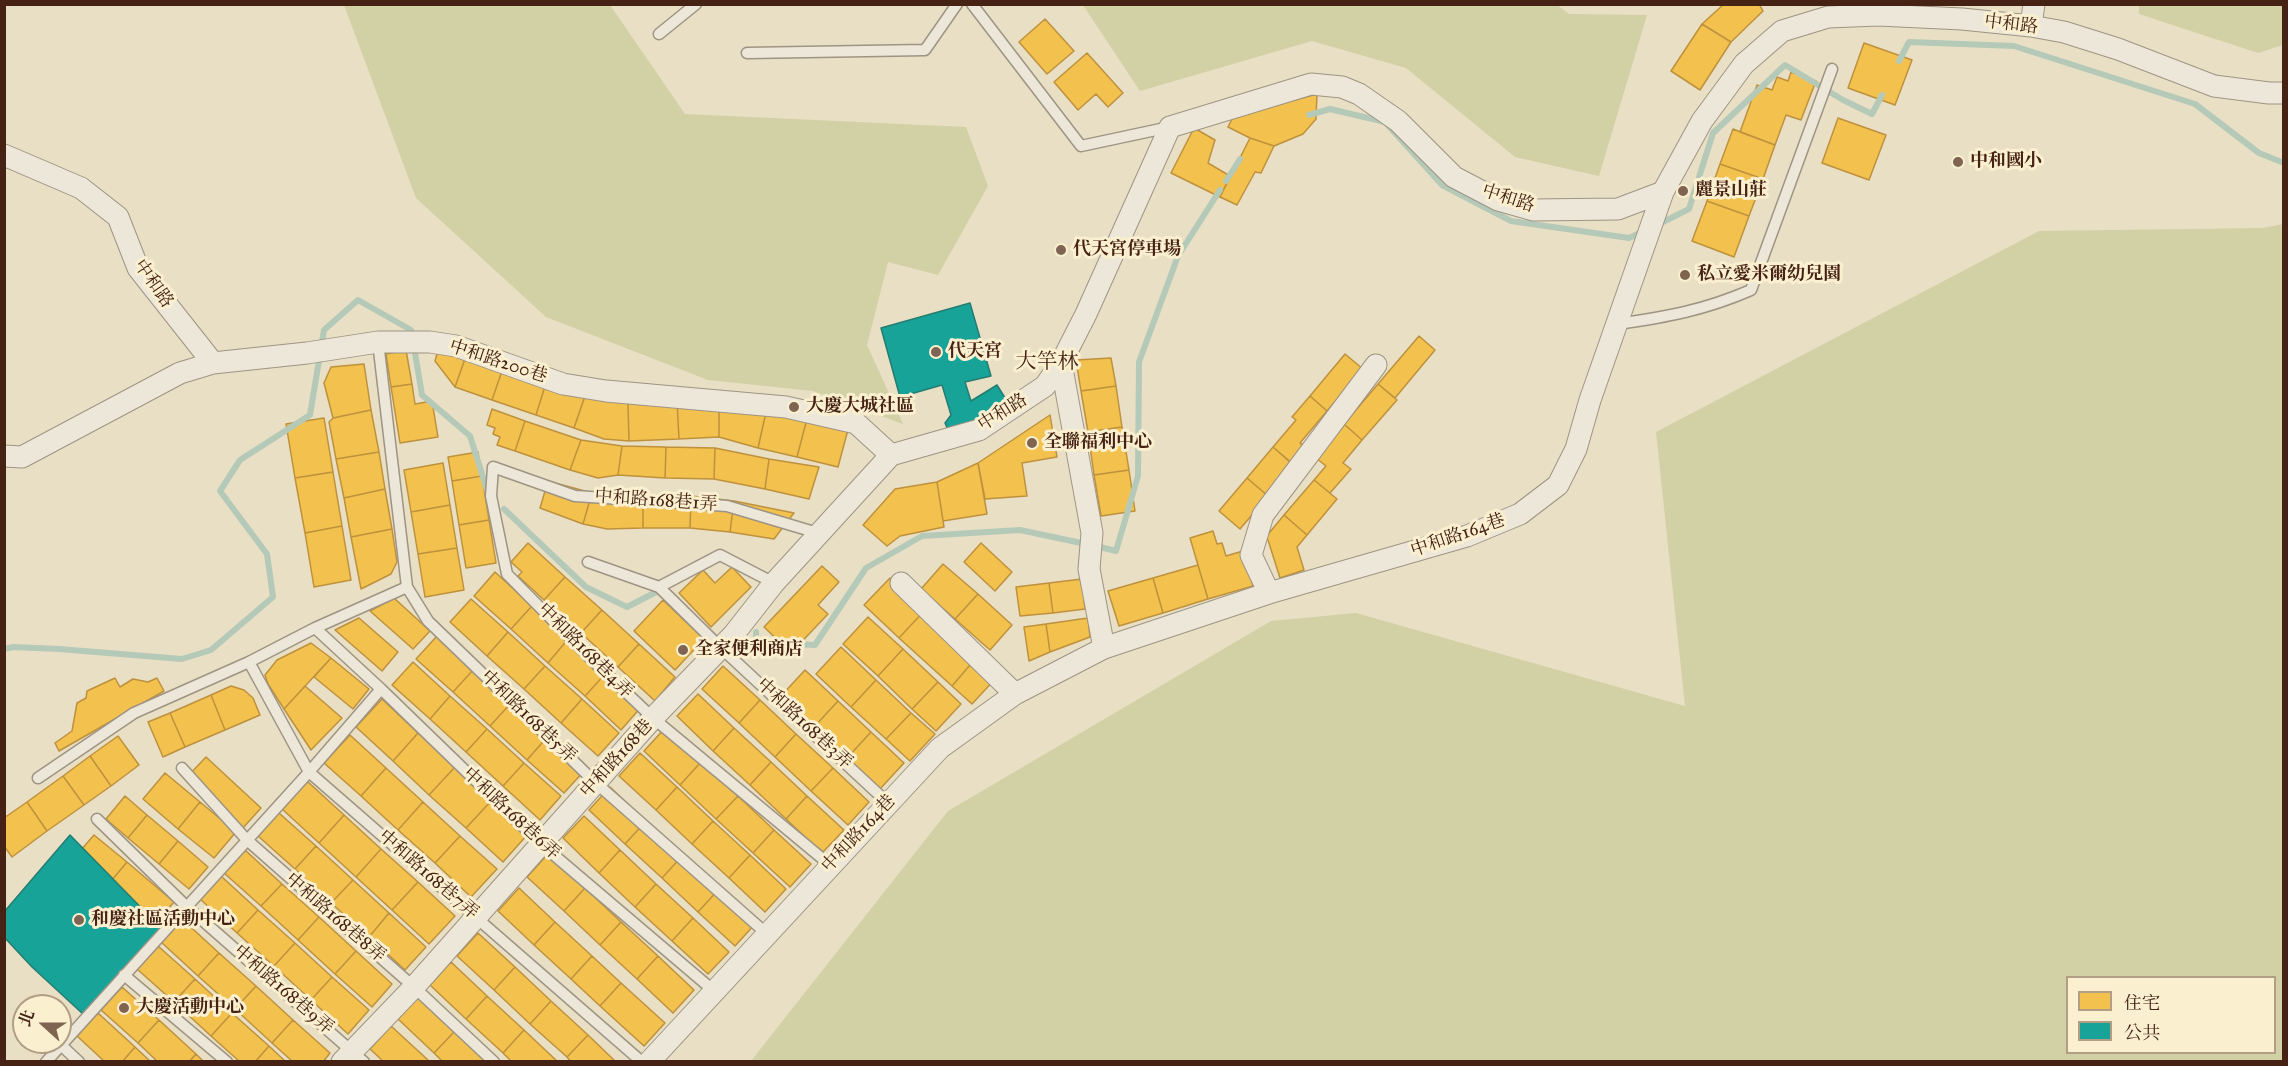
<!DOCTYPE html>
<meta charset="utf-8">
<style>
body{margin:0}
#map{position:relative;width:2288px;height:1066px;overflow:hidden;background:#e9dfc4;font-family:"IM FELL Great Primer","Noto Serif TC",serif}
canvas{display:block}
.frame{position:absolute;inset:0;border:6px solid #462215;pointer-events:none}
.legend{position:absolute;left:2066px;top:976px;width:210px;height:78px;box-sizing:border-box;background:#faefcf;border:2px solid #b29d85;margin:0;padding:8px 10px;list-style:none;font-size:18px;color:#462215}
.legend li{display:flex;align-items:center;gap:12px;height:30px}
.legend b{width:30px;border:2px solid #b29d85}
.north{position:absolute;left:12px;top:994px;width:60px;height:60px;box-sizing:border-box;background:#faefcf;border:2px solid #b29d85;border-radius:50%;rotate:291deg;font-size:16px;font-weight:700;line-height:24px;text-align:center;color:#462215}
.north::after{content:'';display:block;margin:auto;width:21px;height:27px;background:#7f6452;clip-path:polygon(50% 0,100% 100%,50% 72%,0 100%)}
</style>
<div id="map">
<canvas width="2288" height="1066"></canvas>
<div class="frame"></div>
<ul class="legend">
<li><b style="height:16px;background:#f2c14e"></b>住宅</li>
<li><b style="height:16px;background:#17a398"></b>公共</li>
</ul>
<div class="north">北</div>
</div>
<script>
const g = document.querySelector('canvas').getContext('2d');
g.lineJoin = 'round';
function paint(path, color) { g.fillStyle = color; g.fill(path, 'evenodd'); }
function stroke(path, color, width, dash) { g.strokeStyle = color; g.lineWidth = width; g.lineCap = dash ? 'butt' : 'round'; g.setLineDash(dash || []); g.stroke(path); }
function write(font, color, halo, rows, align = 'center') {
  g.font = font + ' "IM FELL Great Primer","Noto Serif TC",serif'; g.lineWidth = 6; g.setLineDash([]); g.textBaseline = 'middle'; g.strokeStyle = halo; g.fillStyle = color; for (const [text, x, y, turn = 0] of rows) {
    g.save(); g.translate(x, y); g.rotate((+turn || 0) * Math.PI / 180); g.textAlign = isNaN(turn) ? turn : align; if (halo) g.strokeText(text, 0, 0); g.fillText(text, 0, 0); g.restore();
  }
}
const green = new Path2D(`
 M1556,4L1569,14L1647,15L1599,176L1515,157L1406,68L1312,41L1140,91L1083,5Z
 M344,5H610L685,114L966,127L988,186L938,275L888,262L867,345L903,424L813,391L708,380L546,317L416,198Z
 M2139,5H2283V45L2258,53L2139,14Z
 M2283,224V1061H751L948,811L1271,621L1356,613L1685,706L1656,432L2039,231L2262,228ZM2068,978H2274V1052H2068Z`);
const homes = new Path2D(`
 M1724,4H1759L1763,11L1731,42L1702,24Z
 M1045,19L1074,51L1047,74L1019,42Z
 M1702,24L1731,42L1700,90L1671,71Z
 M1864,43L1912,60L1895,105L1848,88Z
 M1087,53L1123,93L1108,107L1096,94L1078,110L1054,82Z
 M1791,72L1816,81L1801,120L1786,115L1775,145L1740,132L1757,85L1772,90L1777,77L1788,81Z
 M1317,94L1316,119L1303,134L1274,146L1250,138L1228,127L1233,117Z
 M1838,118L1886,135L1869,180L1822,163Z
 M1194,128L1215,140L1208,163L1230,176L1220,197L1171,173Z
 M1733,129L1775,145L1763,179L1720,164Z
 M1250,138L1274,146L1261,173L1255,172L1237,205L1220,197Z
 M1720,164L1763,179L1749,216L1707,201Z
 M1707,201L1749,216L1734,257L1692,241Z
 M1419,336L1435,350L1395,398L1378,384Z
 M439,347L466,356L455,387L435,361Z
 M406,350L412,384L391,387L386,354Z
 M1345,354L1363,369L1327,411L1310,396Z
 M466,356L503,368L492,400L455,387Z
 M1111,358L1116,386L1081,391L1076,360Z
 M364,364L371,410L333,418L324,383L331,367Z
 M503,368L546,383L536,415L492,400Z
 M546,383L585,396L574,428L536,415Z
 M412,384L415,404L432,401L438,437L400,443L391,387Z
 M1378,384L1397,400L1362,440L1344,424Z
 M1116,386L1122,427L1088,432L1081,391Z
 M585,396L628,403L629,441L604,439L574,428Z
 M1310,396L1327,411L1300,443L1305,446L1292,464L1273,447L1296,420L1292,417Z
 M677,401L679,439L629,441L628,403Z
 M677,401H719V437L679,439Z
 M719,401L767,408L758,448L719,437Z
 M767,408L808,415L797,457L758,448Z
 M492,409L525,421L515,451L497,445L500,437L493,434L495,428L487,425Z
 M371,410L379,452L336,459L329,422L333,418Z
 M808,415L849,426L838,467L797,457Z
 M1050,415L1057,457L1022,463L1027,496L985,499L978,463Z
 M324,418L333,472L295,478L286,424Z
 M525,421L581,440L570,470L515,451Z
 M1344,424L1362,440L1343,463L1351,469L1330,493L1314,480L1326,466L1316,458Z
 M1122,427L1129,470L1094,475L1088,432Z
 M581,440L622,446L618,475L598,478L570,470Z
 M622,446L666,447L665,478L618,475Z
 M666,447L715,448L714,479L665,478Z
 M1273,447L1294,465L1268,496L1247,478Z
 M715,448L769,459L765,489L714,479Z
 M379,452L385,489L344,498L336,459Z
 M478,452L482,476L452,481L448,457Z
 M769,459L819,467L809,499L765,489Z
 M443,463L450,505L411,512L404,470Z
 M978,463L987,514L943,521L937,482Z
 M1129,470L1135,511L1101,516L1094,475Z
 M333,472L342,526L305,533L295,478Z
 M482,476L489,520L459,525L452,481Z
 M1247,478L1268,496L1240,529L1219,511Z
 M1314,480L1337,499L1307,535L1284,515Z
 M548,481L592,493L583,524L540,508Z
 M937,482L944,527L900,536L887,546L863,525L895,489Z
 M385,489L392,529L351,537L344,498Z
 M592,493L643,496V528L607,529L583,524Z
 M643,496H691L690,528H643Z
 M691,496L734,501L730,532L690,528Z
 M734,501L794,513L774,539L730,532Z
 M450,505L457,548L418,554L411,512Z
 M1284,515L1307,535L1297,547L1304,570L1280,578L1268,540L1265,538Z
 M489,520L496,563L466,568L459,525Z
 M342,526L351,580L314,587L305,533Z
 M392,529L397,562L391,574L361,589L351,537Z
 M1213,531L1217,544L1222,543L1226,556L1243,551L1253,586L1208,599L1190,538Z
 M528,543L565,577L544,600L518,576L522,572L511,562Z
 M981,543L1012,572L995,591L964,562Z
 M457,548L464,590L425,597L418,554Z
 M943,564L978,594L955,619L921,589Z
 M1198,565L1208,599L1163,613L1153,578Z
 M822,566L839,582L818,605L828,614L791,653L764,627Z
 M732,567L751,587L711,627L679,593L703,570L715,583Z
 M495,572L532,606L511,629L474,596Z
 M565,577L602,610L581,633L544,600Z
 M890,578L925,610L899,638L864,605Z
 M1153,578L1163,613L1119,626L1108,591Z
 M1082,579L1085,609L1053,613L1049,583Z
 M1049,583L1053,613L1020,616L1016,587Z
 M978,594L1012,625L990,650L955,619Z
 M394,598L430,631L413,649L370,611Z
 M471,599L508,632L487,656L450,622Z
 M663,600L704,639L675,670L634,631Z
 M532,606L568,639L548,663L511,629Z
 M602,610L639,644L618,667L581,633Z
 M925,610L976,658L952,686L899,638Z
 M868,617L903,649L878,676L843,644Z
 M359,618L398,652L382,671L335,630Z
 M1088,618L1090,637L1050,652L1046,624Z
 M1046,624L1050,652L1029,661L1024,627Z
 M508,632L545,666L524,689L487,656Z
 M437,636L474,669L453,692L416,659Z
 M568,639L606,673L585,696L548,663Z
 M311,643L331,658L284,709L268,684L265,675L277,660Z
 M639,644L675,677L655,701L618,667Z
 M841,647L876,680L851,707L816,674Z
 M903,649L938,682L912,709L878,676Z
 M331,658L369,689L353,709L314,677Z
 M976,658L997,677L972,704L952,686Z
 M413,662L450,696L430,719L392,685Z
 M545,666L582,699L561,723L524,689Z
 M723,666L760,700L739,723L702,689Z
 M474,669L511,703L490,726L453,692Z
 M805,670L838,701L814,727L781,696Z
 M606,673L642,706L621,730L585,696Z
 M115,678L120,687L133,679L148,682L157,678L164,691L59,751L55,743L72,731L77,703L86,698L87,691Z
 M876,680L911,713L886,739L851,707Z
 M938,682L961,704L936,731L912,709Z
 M231,686L244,690L253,698L260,715L225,730L211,695Z
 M305,686L342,718L311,750L284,709Z
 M698,694L734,728L713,751L677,716Z
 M211,695L225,730L185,747L170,713Z
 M450,696L487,729L466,752L430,719Z
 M382,699L418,733L393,761L356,727Z
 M582,699L619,733L598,756L561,723Z
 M760,700L796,734L775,757L739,723Z
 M838,701L871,732L847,758L814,727Z
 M511,703L548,736L527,760L490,726Z
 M170,713L185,747L163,757L148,722Z
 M911,713L935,734L910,761L886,739Z
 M665,728L701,762L680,785L644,751Z
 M734,728L771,762L750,785L713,751Z
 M487,729L524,763L503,786L466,752Z
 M871,732L904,763L880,789L847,758Z
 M418,733L455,767L429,795L393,761Z
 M796,734L833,768L811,791L775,757Z
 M350,735L386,768L361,796L324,763Z
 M118,736L139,765L111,786L90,756Z
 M548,736L585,770L564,793L527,760Z
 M640,753L677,787L656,810L619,776Z
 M90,756L111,786L84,805L63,776Z
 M206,757L261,808L242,829L186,778Z
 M701,762L738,796L716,819L680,785Z
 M771,762L807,796L786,819L750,785Z
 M524,763L561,796L540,820L503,786Z
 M455,767L492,800L466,828L429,795Z
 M386,768L423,802L398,830L361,796Z
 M833,768L869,802L848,825L811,791Z
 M165,773L200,802L178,829L143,799Z
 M63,776L84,805L47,831L27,802Z
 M307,781L344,815L319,843L282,809Z
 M610,787L646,821L625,844L589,810Z
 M677,787L713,821L692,844L656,810Z
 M125,796L147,815L128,838L106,819Z
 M738,796L774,830L753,853L716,819Z
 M807,796L844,830L822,853L786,819Z
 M492,800L528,834L503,862L466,828Z
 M27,802L47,831L12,857L4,846V818Z
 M200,802L236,832L214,858L178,829Z
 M423,802L460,836L435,863L398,830Z
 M279,813L316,846L295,869L258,836Z
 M147,815L178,841L159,864L128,838Z
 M344,815L381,849L356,877L319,843Z
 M584,816L620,850L599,873L563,838Z
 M646,821L683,855L662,878L625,844Z
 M713,821L750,855L729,878L692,844Z
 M774,830L811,864L790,887L753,853Z
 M94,835L127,862L107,886L74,858Z
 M460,836L497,869L471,897L435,863Z
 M178,841L208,867L189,889L159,864Z
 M316,846L353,880L331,903L295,869Z
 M381,849L418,882L392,910L356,877Z
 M245,850L282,884L261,906L224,873Z
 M620,850L656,884L635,907L599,873Z
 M548,854L585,888L564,911L527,877Z
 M683,855L719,889L698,912L662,878Z
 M750,855L786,889L765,912L729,878Z
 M127,862L174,902L154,925L107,886Z
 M221,876L258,910L237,933L200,899Z
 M353,880L389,913L369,937L331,903Z
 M418,882L455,916L429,944L392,910Z
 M282,884L319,917L298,940L261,906Z
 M656,884L693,918L672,941L635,907Z
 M519,888L555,922L534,945L498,911Z
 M585,888L621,922L600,945L564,911Z
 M719,889L756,923L735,946L698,912Z
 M258,910L295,943L274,966L237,933Z
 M389,913L426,947L405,970L369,937Z
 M319,917L356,951L335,974L298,940Z
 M693,918L729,952L708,974L672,941Z
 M182,919L219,953L198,976L161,942Z
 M555,922L592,956L571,979L534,945Z
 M621,922L658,956L637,979L600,945Z
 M478,933L515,967L494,990L457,956Z
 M295,943L332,977L311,1000L274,966Z
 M158,946L195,979L174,1002L137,969Z
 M356,951L392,984L372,1007L335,974Z
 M219,953L256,986L235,1009L198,976Z
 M592,956L621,983L600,1006L571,979Z
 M658,956L694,990L673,1013L637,979Z
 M451,962L487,996L466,1019L430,985Z
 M515,967L551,1001L530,1024L494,990Z
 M332,977L369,1010L348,1034L311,1000Z
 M195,979L232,1013L211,1036L174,1002Z
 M621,983L665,1023L644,1046L600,1006Z
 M256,986L293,1020L272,1043L235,1009Z
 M122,987L159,1020L138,1043L101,1010Z
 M419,996L455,1031L434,1053L398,1019Z
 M487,996L524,1030L503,1053L466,1019Z
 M551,1001L588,1035L567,1057L530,1024Z
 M98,1013L135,1047L122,1062H105L77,1036Z
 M232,1013L269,1046L255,1062H240L211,1036Z
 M159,1020L196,1054L189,1062H158L138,1043Z
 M293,1020L330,1053L323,1062H293L272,1043Z
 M391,1026L428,1060L426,1062H384L370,1049Z
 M524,1030L558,1062H512L503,1053Z
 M455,1031L488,1062H443L434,1053Z
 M588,1035L616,1062H571L567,1057Z
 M269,1046L286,1062H255Z
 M135,1047L151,1062H122Z
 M196,1054L204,1062H189Z`);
const public = new Path2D(`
 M970,303L991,376L965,382L971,401L997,385L1007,401L971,423L949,432L945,423L951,415L942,385L900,397L881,328Z
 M70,835L162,929L84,1015L32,967L4,937V912Z`);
const stream = new Path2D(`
 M1899,61L1909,42L2014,46L2195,104L2259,153L2284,163
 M1309,115L1330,109L1385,122L1442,185L1511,221L1629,238L1644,231
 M1226,181L1240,159
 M1659,224L1689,209L1713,133L1785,65L1843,100L1872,114L1882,95
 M414,347L422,395L470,436L488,493
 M504,509L586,587L627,607L664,588
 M1096,546L1116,551L1138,476L1139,362L1178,256L1220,190
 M756,632V642L815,645L866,568L922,536L1020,530L1086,544
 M4,649L13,647L59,649L182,659L211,650L273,597L267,554L220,491L240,460L310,415L324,330L358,300L411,330L412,337`);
const service = new Path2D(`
 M972,4L1081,146L1170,127
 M659,34L696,4
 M747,53L925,50L957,4
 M1617,324C1667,317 1705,310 1751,290L1832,69
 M821,534L727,506L575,496L493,467L491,496L507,574L592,660L653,718L830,865
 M588,562L659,587L720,647L888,803
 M407,587L428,621L596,783L767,934
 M659,587L720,555L774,583
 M315,628L381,689L541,844L714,991
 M249,662L309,772L642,1062
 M182,768L247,840L414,987L494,1062
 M38,778L134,713L249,662L315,628L407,587L378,342
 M97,819L186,906L364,1062
 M124,975L227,1062
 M61,1045L79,1062
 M46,1062L309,772L381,689`);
const minor = new Path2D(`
 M2031,26L2034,4
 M4,155L81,188L118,217L138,268L213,363
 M891,455L979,430L1045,386L1061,363L1086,314L1170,127L1311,84L1342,87L1359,94L1398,121L1454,177L1498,200L1533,210L1618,209L1663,192L1702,121L1744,64L1782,31L1828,17L1878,15L1962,19L2031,26L2064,32L2118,49L2214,86L2269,93H2284
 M4,456L22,457L180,373L213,363L307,353L378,342H430L456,346L563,384L606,391L786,407L856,423L891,455
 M901,583L1015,694
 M1269,593L1251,555L1263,515L1376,365
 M1104,648L1269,593L1467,536L1520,514L1558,485L1576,449L1590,400L1663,192
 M342,1062L414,987L653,718L734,634L774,583L891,455
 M649,1062L940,748L1015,694L1104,648L1089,569L1092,533L1061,363`);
const markers = [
 [1958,162,6,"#7f6452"],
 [1683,191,6,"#7f6452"],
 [1061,250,6,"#7f6452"],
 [1685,275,6,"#7f6452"],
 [936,352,6,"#7f6452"],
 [794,407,6,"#7f6452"],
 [1032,443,6,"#7f6452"],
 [683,650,6,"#7f6452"],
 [79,920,6,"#7f6452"],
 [124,1008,6,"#7f6452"]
];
const streetNames = [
 ["中和路",2011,25,7],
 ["中和路",1508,199,18],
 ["中和路",153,284,55],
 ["中和路200巷",498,362,18],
 ["中和路",1003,413,-32],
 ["中和路168巷1弄",656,501,4],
 ["中和路164巷",1458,536,-19],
 ["中和路168巷4弄",585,651,45],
 ["中和路168巷5弄",528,717,44],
 ["中和路168巷3弄",804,724,43],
 ["中和路168巷",617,759,-48],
 ["中和路168巷6弄",511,814,43],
 ["中和路164巷",859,834,-47],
 ["中和路168巷7弄",428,875,41],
 ["中和路168巷8弄",335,918,41],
 ["中和路168巷9弄",283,990,41]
];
const poiNames = [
 ["中和國小",1970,162],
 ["麗景山莊",1695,191],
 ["代天宮停車場",1073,250],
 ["私立愛米爾幼兒園",1697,275],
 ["代天宮",948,352],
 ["大慶大城社區",806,407],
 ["全聯福利中心",1044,443],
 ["全家便利商店",695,650],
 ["和慶社區活動中心",91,920],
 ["大慶活動中心",136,1008]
];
const quarterNames = [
 ["大竿林",1047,363]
];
paint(green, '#d2d0a5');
paint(homes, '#f2c14e');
stroke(homes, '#be913d', 1.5);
paint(public, '#17a398');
stroke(public, '#257c71', 1.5);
stroke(stream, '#b4c9b7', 6);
stroke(service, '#9e9483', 13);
stroke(minor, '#9e9483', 23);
stroke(service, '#ece7d9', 10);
stroke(minor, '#ece7d9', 21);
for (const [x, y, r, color] of markers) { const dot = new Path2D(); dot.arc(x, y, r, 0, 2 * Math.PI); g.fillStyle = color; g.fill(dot); stroke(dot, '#faefcf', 2); }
write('18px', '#462215', '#faefcf', streetNames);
write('bold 18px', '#462215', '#faefcf', poiNames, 'left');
write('21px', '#462215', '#faefcf', quarterNames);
</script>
